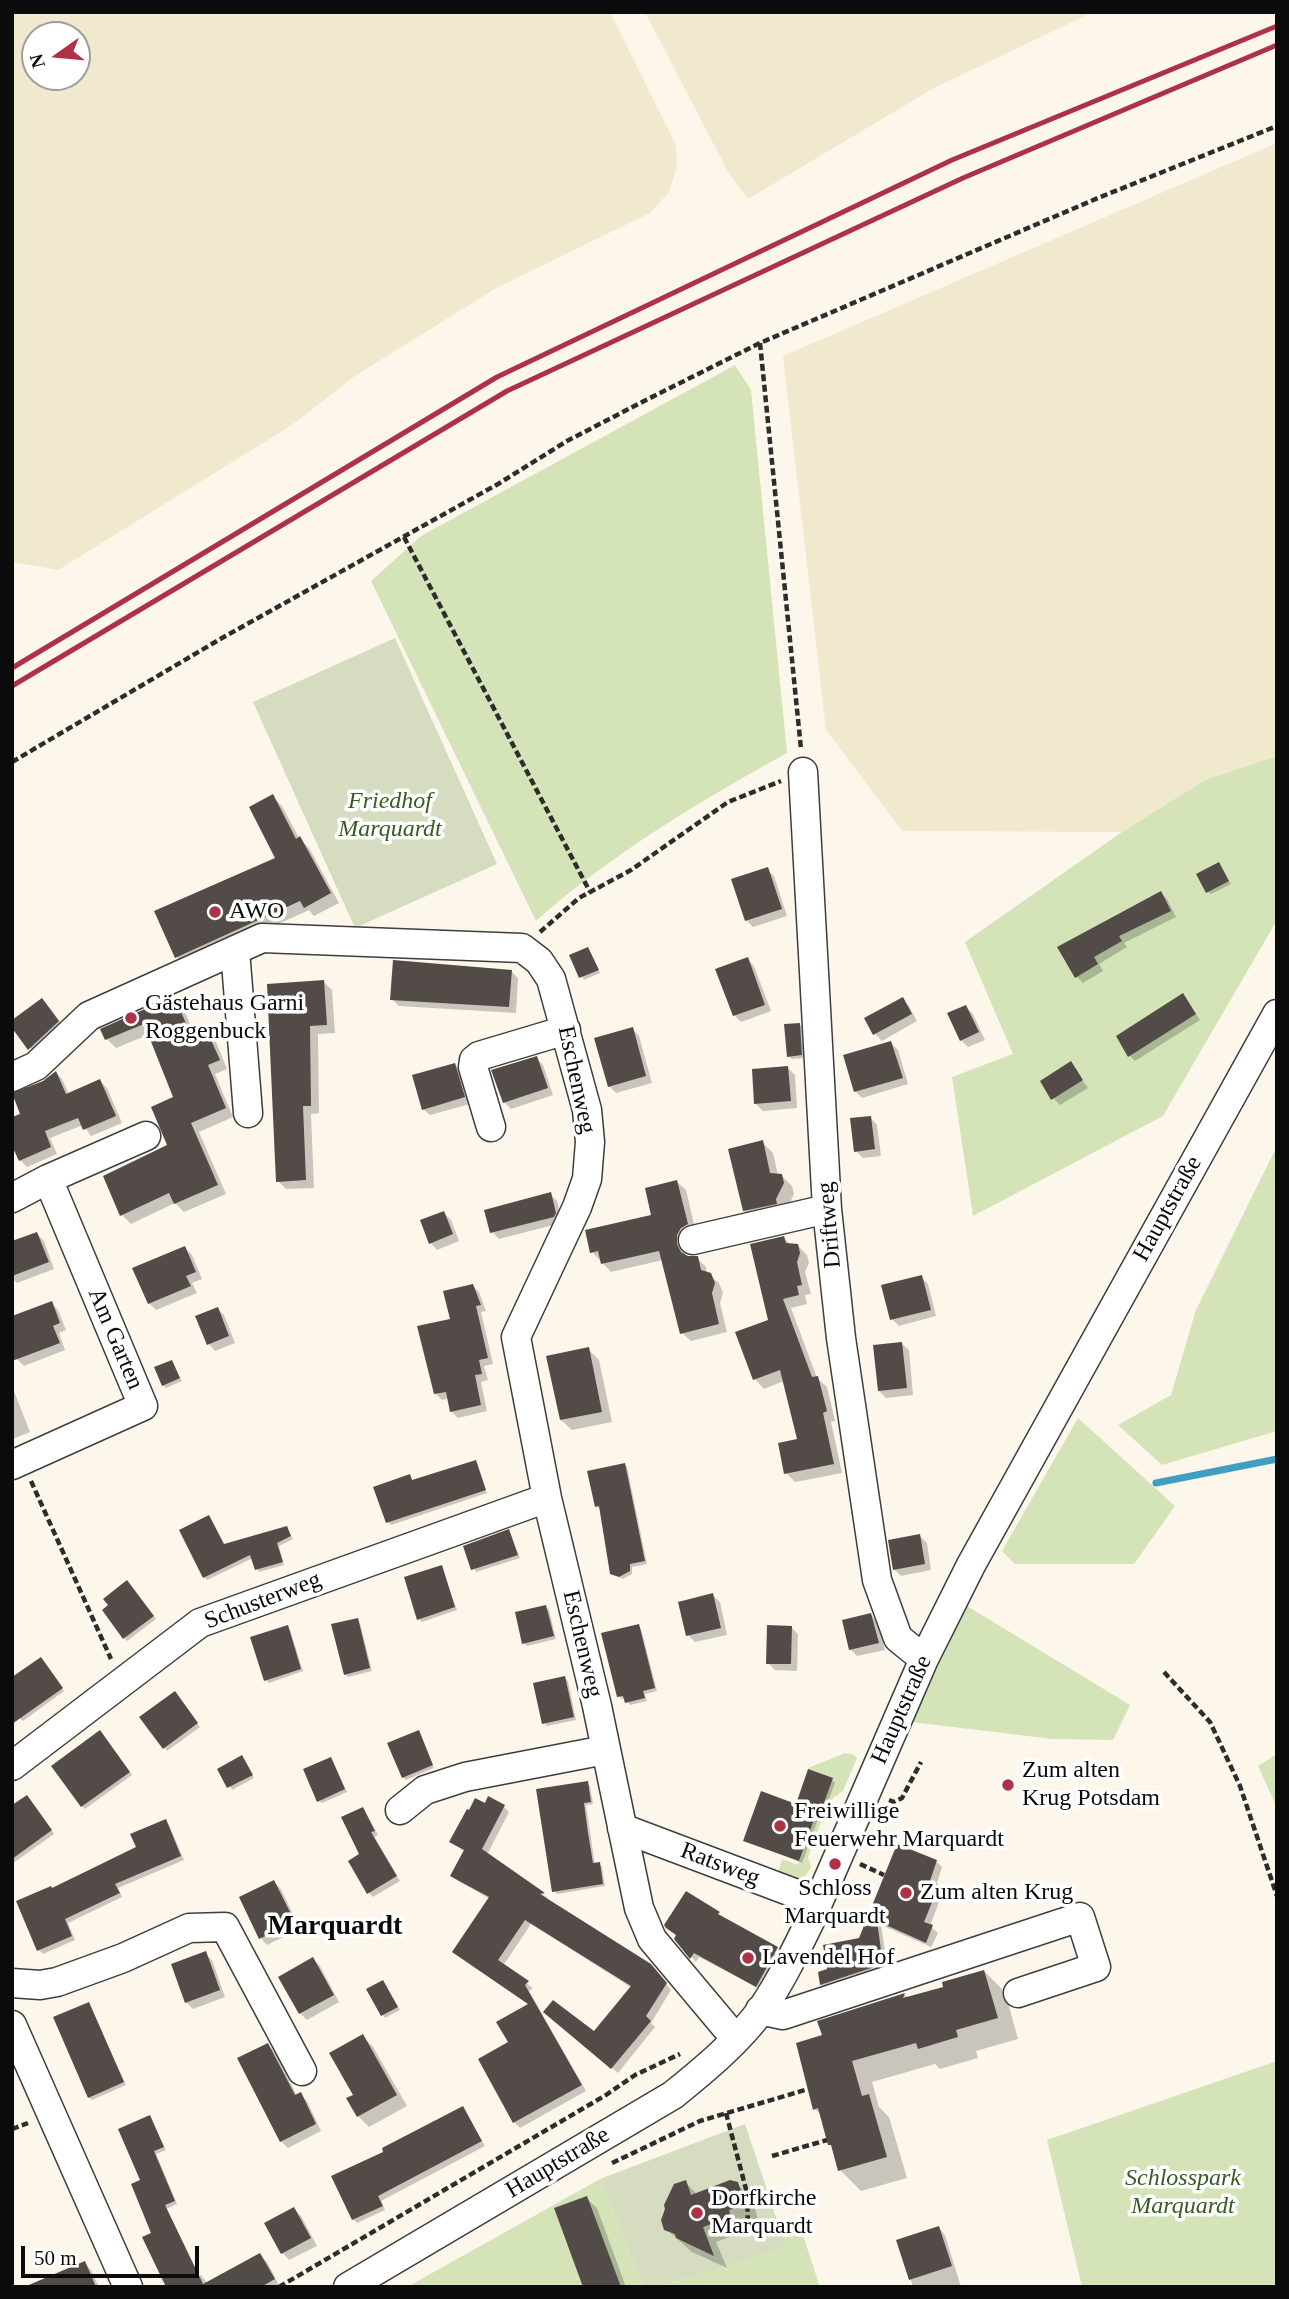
<!DOCTYPE html>
<meta charset="utf-8">
<style>
body{margin:0}
#map{position:relative;width:1289px;height:2299px;overflow:hidden;background:#fdf7eb;font-family:"Times New Roman",serif}
canvas{display:block}
.frame{position:absolute;inset:0;border:14px solid #0b0b0b;pointer-events:none}
.north{position:absolute;left:21px;top:21px;width:70px;height:70px;box-sizing:border-box;background:#fff;border:2px solid #9d9d9d;border-radius:50%;rotate:255deg;font-size:19px;font-weight:700;line-height:28px;text-align:center;color:#0b0b0b}
.north::after{content:'';display:block;margin:auto;width:24px;height:32px;background:#ad3147;clip-path:polygon(50% 0,100% 100%,50% 72%,0 100%)}
.scale{position:absolute;left:21px;top:2246px;width:178px;height:32px;box-sizing:border-box;border:4px solid #0b0b0b;border-top:0;padding-left:9px;font-size:21px;line-height:24px;white-space:nowrap;color:#0b0b0b;-webkit-text-stroke:5px #fff;paint-order:stroke}
</style>
<div id="map">
<canvas width="1289" height="2299"></canvas>
<div class="frame"></div>
<div class="north">N</div>
<div class="scale">50 m</div>
</div>
<script>
const g = document.querySelector('canvas').getContext('2d');
g.lineJoin = 'round';
function paint(path, color) { g.fillStyle = color; g.fill(path, 'evenodd'); }
function stroke(path, color, width, dash) { g.strokeStyle = color; g.lineWidth = width; g.lineCap = dash ? 'butt' : 'round'; g.setLineDash(dash || []); g.stroke(path); }
function write(font, color, halo, rows, align = 'center') {
  g.font = font + ' "Times New Roman",serif'; g.lineWidth = 7; g.setLineDash([]); g.textBaseline = 'middle'; g.strokeStyle = halo; g.fillStyle = color; for (const [text, x, y, turn = 0] of rows) {
    g.save(); g.translate(x, y); g.rotate((+turn || 0) * Math.PI / 180); g.textAlign = isNaN(turn) ? turn : align; if (halo) g.strokeText(text, 0, 0); g.fillText(text, 0, 0); g.restore();
  }
}
const farmland = new Path2D(`
 M12,12H610L676,145L677,167L669,192L650,213L498,287L355,376L292,425L58,570L12,562ZM35,35H77V77H35Z
 M645,12H1093L934,88L748,199L728,172Z
 M1277,143V756L1205,780L1122,832L902,831L826,730L783,356Z`);
const green = new Path2D(`
 M735,365L751,390L787,753C700,801 610,855 536,921L371,581L421,536Z
 M1277,756V920L1163,1116L973,1216L952,1077L1013,1054L965,942L1122,832L1205,780Z
 M1277,1146V1431L1162,1465L1118,1425L1171,1395L1196,1310Z
 M1078,1418L1175,1506L1134,1564H1015L1002,1551Z
 M967,1606L1130,1705L1113,1740L1052,1739L912,1722Z
 M845,1753L854,1755L857,1758L843,1791L833,1798L830,1810L825,1812L808,1857L811,1867L801,1884L777,1875L782,1859L798,1865L817,1812L815,1805L822,1807L832,1779L808,1769V1768Z
 M1277,1754V1808L1258,1766Z
 M1277,2061V2287H1082L1047,2140Z
 M600,2179L643,2287H407Z
 M801,2229L820,2287H659L785,2247L782,2235Z`);
const cemetery = new Path2D(`
 M395,638L497,864L355,928L253,702Z
 M745,2124L786,2247L659,2287H643L600,2179Z`);
const shadow = new Path2D(`
 M273,797L282,806L299,838L309,848L339,903L314,916L309,910L186,966L177,957L277,858Z
 M1219,864L1231,884L1211,894L1208,892Z
 M767,869L774,876L787,916L753,927L746,920Z
 M1161,893L1167,899L1176,917L1124,943L1127,947L1099,964L1103,971L1083,983L1077,977L1060,947Z
 M588,949L600,973L584,980L571,956Z
 M747,959L754,966L771,1011L741,1022L734,1015Z
 M511,971L518,978L516,1013L399,1006L392,999Z
 M323,981L332,990L335,1033L318,1034L319,1113L311,1114L314,1188L286,1189L278,1181L269,985Z
 M1183,995L1200,1020L1135,1061L1130,1056Z
 M174,998L183,1007L196,1038L207,1033L216,1042L227,1069L215,1074L233,1117L199,1132L226,1194L184,1212L175,1203L131,1224L122,1215L105,1177L169,1146L175,1098L150,1034L116,1048L107,1039L103,1030Z
 M902,999L909,1006L917,1021L882,1041L875,1034Z
 M49,1007L65,1029L36,1055L12,1025Z
 M966,1007L973,1014L985,1040L968,1047L961,1040Z
 M799,1024L802,1027L804,1058L792,1059L789,1056Z
 M632,1029L639,1036L652,1083L616,1093L609,1086Z
 M891,1043L898,1050L908,1084L862,1098L855,1091Z
 M536,1058L543,1065L553,1095L511,1109L504,1102Z
 M1071,1064L1088,1088L1060,1105L1053,1098Z
 M455,1065L461,1071L470,1104L430,1115L423,1109Z
 M788,1068L795,1075L797,1108L763,1111L756,1104Z
 M56,1073L62,1079L69,1094L100,1081L107,1088L122,1123L91,1136L83,1125L50,1138L57,1154L27,1167L20,1160L22,1115L44,1083Z
 M871,1118L877,1125L881,1156L863,1158L856,1151Z
 M762,1142L773,1153L778,1175H781L792,1186L794,1194L786,1211L755,1221L744,1211Z
 M677,1182L686,1190L696,1233L685,1244V1255L687,1257L697,1258L706,1267L707,1274L719,1283L723,1293L720,1303L727,1332L691,1341L682,1333L663,1260L611,1272L592,1252L653,1216Z
 M550,1194L557,1201L562,1221L561,1223L499,1239L492,1232Z
 M444,1213L451,1220L459,1241L437,1250L431,1243Z
 M37,1234L44,1241L54,1269L17,1283L12,1278V1243Z
 M784,1238L791,1245L798,1246L807,1255L809,1263L805,1272L811,1294L805,1295L807,1304L791,1308L817,1378L827,1387L835,1421L831,1422L842,1473L795,1482L786,1473L799,1440L784,1381L764,1389L755,1379L770,1321Z
 M185,1248L192,1255L202,1279L192,1283L197,1293L156,1310L149,1303Z
 M921,1277L928,1284L936,1316L899,1326L892,1319Z
 M472,1285L479,1292L486,1311L481,1312L493,1364L484,1366L488,1380L481,1382L487,1411L458,1418L451,1411L449,1398L442,1400L435,1393L452,1320Z
 M51,1303L58,1310L66,1330L59,1333L65,1350L24,1366L17,1359Z
 M217,1309L224,1315L235,1343L215,1351L209,1344Z
 M902,1344L909,1350L913,1395L886,1398L879,1391Z
 M588,1349L599,1360L612,1422L572,1430L561,1420Z
 M171,1362L182,1381L166,1388L163,1385Z
 M12,1386L30,1432L12,1439Z
 M475,1462L487,1493L391,1525L388,1522L409,1476L413,1482Z
 M624,1465L627,1467L647,1564L632,1567V1574L623,1579L612,1573L600,1509L597,1506Z
 M287,1528L293,1539L279,1546L284,1565L259,1572L253,1558L207,1580L204,1577L225,1546Z
 M509,1531L520,1558L476,1572L465,1547Z
 M920,1536L927,1543L931,1570L901,1576L894,1569Z
 M441,1567L457,1610L422,1622L419,1619Z
 M130,1586L156,1619L127,1641L104,1610Z
 M713,1595L720,1602L727,1635L695,1642L688,1635Z
 M546,1607L549,1610L556,1639L527,1646L524,1643Z
 M871,1615L878,1622L885,1650L857,1656L850,1649Z
 M357,1620L360,1623L372,1671L348,1677L345,1674Z
 M638,1626L641,1629L657,1691L645,1694L647,1701L630,1705L626,1698L622,1699L619,1696Z
 M287,1627L290,1630L303,1671L269,1683L266,1680Z
 M791,1627L798,1634L797,1671L775,1670L768,1663Z
 M43,1662L64,1691L23,1721L18,1717Z
 M565,1678L568,1681L576,1720L547,1726L544,1723Z
 M177,1697L200,1727L167,1751L142,1718Z
 M418,1732L434,1768L406,1780L403,1777Z
 M103,1736L132,1775L85,1809L82,1806Z
 M242,1757L254,1778L232,1790L220,1769Z
 M333,1762L347,1792L322,1803L319,1801Z
 M832,1780L835,1783L825,1809L822,1808L802,1863L745,1840Z
 M587,1783L590,1786L593,1804L586,1805L595,1865L599,1864L602,1867L605,1886L557,1894L554,1891Z
 M30,1800L54,1834L12,1864V1808Z
 M485,1805L504,1807L509,1812L487,1855L548,1898L545,1899L656,1971L671,1990L651,2023L655,2027L618,2073L551,2017L595,2033L632,1988L531,1924L503,1966L533,1988L529,1991L586,2091L520,2128L514,2122L480,2060L510,2043L530,2005L460,1957L490,1899L458,1881L452,1876L465,1852L452,1842Z
 M363,1809L378,1835L374,1837L400,1881L373,1897L369,1893L361,1855Z
 M165,1821L169,1825L184,1860L118,1888L122,1897L68,1923L75,1940L43,1954L39,1950L53,1890L138,1848Z
 M898,1847L936,1861L942,1867L936,1886L943,1892L930,1926L938,1933L931,1947L881,1925L888,1970L827,1990L821,1985L829,1971L860,1940Z
 M274,1882L281,1889L300,1929L267,1945L261,1938Z
 M686,1893L724,1919L782,1953L762,1990L699,1957L696,1962L676,1939Z
 M205,1954L212,1960L225,1997L193,2009L186,2002Z
 M313,1959L320,1966L339,2002L307,2020L300,2013Z
 M984,1971L1005,1992L1018,2039L976,2051L978,2058L940,2069L935,2064L872,2082L879,2107L889,2117L907,2178L861,2191L840,2170L823,2117L815,2109L824,2036L820,2022L905,1995L908,1998L945,1988Z
 M383,1982L400,2010L385,2018L383,2015Z
 M89,2004L126,2085L92,2100L89,2097Z
 M363,2036L373,2047L407,2106L369,2127L358,2116L355,2095Z
 M268,2045L275,2052L297,2096L300,2094L307,2101L321,2131L288,2148L281,2141Z
 M462,2108L485,2146L381,2201L385,2210L357,2223L353,2219L386,2153Z
 M150,2118L166,2150L156,2154L177,2204L166,2209L153,2233L142,2181Z
 M685,2182L697,2194L737,2184L752,2198L758,2219L742,2224L745,2231L716,2242L727,2268L692,2252L666,2229Z
 M586,2198L597,2208L626,2287H585Z
 M294,2209L301,2216L317,2246L289,2260L283,2253L267,2224Z
 M939,2228L945,2235L961,2287H913L899,2241Z
 M260,2255L267,2262L280,2287H239Z
 M84,2263L91,2270L99,2287H58Z
 M201,2275L210,2287H176Z`);
const stream = new Path2D(`
 M1156,1483L1277,1459`);
const building = new Path2D(`
 M273,794L296,839L300,836L331,893L304,908L300,901L175,958L154,911L275,858L249,807Z
 M1219,862L1229,881L1206,893L1196,874Z
 M768,867L782,909L745,921L731,879Z
 M1161,891L1171,911L1119,936L1122,941L1094,957L1098,964L1075,978L1057,947Z
 M588,947L599,970L579,978L569,955Z
 M748,957L765,1005L733,1016L715,969Z
 M393,960L512,970L509,1007L390,1000Z
 M324,980L327,1025L310,1026L311,1106H303L306,1180L276,1182L267,984Z
 M1183,993L1196,1014L1128,1057L1116,1036Z
 M174,996L192,1037L207,1031L220,1060L208,1065L226,1108L191,1123L218,1185L174,1204L169,1193L120,1216L103,1176L167,1145L151,1107L173,1097L144,1024L105,1040L100,1029Z
 M903,997L912,1014L873,1035L864,1018Z
 M42,998L59,1021L28,1050L12,1028V1020Z
 M966,1005L979,1032L960,1041L947,1013Z
 M800,1023L802,1055L787,1057L784,1024Z
 M633,1027L646,1076L608,1087L594,1038Z
 M891,1041L903,1078L854,1092L843,1055Z
 M537,1056L548,1088L503,1103L491,1070Z
 M1071,1061L1083,1080L1051,1100L1040,1081Z
 M455,1063L465,1097L422,1110L412,1075Z
 M788,1066L791,1101L754,1104L752,1069Z
 M56,1071L66,1094L100,1079L116,1116L83,1130L78,1118L45,1131L51,1147L19,1161L12,1146V1117L20,1114L12,1093L43,1081Z
 M871,1116L875,1149L854,1152L850,1118Z
 M763,1140L770,1173L782,1174L784,1183L776,1199L777,1204L743,1211L728,1149Z
 M677,1180L688,1224L681,1228L677,1235V1244L681,1252L688,1256H698L701,1270L711,1273L715,1283L712,1293L719,1324L680,1334L659,1251L601,1264L598,1251L590,1253L585,1230L651,1215L645,1188Z
 M551,1192L556,1213L554,1217L490,1233L484,1210Z
 M444,1211L453,1234L429,1244L420,1220Z
 M37,1232L49,1262L12,1276V1241Z
 M784,1236L786,1243L798,1244L800,1253L797,1262L802,1285L797,1286L799,1295L783,1299L812,1377L818,1376L827,1411L823,1413L834,1464L784,1474L778,1443L797,1439L780,1370L753,1380L735,1332L768,1320L750,1244Z
 M185,1246L196,1272L186,1276L191,1286L148,1304L132,1268Z
 M922,1275L931,1310L890,1320L881,1285Z
 M473,1284L481,1305L476,1306L488,1358L479,1360L482,1374L475,1375L481,1405L450,1412L446,1392L434,1394L417,1326L450,1319L443,1291Z
 M52,1301L60,1323L53,1326L60,1343L12,1361V1316Z
 M218,1307L229,1336L207,1345L195,1316Z
 M902,1342L907,1388L878,1391L873,1345Z
 M589,1347L602,1412L560,1420L546,1356Z
 M172,1360L180,1378L162,1386L154,1367Z
 M476,1460L486,1490L386,1523L373,1487L410,1474L412,1480Z
 M625,1463L645,1561L630,1564V1571L619,1577L610,1574L599,1506L595,1507L587,1471Z
 M209,1515L224,1544L287,1526L291,1536L277,1543L283,1562L255,1570L250,1555L203,1578L179,1530Z
 M509,1529L518,1555L471,1570L463,1546Z
 M920,1534L925,1564L893,1570L888,1540Z
 M442,1565L455,1607L417,1620L404,1577Z
 M127,1580L154,1616L123,1639L102,1610L108,1605L103,1599Z
 M713,1593L721,1628L686,1636L678,1602Z
 M546,1605L554,1636L522,1644L515,1612Z
 M871,1613L879,1643L849,1650L842,1620Z
 M358,1618L370,1668L344,1675L331,1624Z
 M639,1624L655,1688L643,1691L645,1698L625,1703L623,1696L617,1697L601,1633Z
 M288,1625L301,1669L264,1681L250,1637Z
 M767,1625L792,1626L791,1664H766Z
 M41,1657L63,1688L12,1724V1677Z
 M565,1676L574,1717L542,1724L533,1683Z
 M175,1691L198,1723L163,1749L139,1717Z
 M100,1730L130,1772L81,1807L51,1766Z
 M419,1730L433,1765L402,1778L387,1743Z
 M242,1755L253,1775L227,1788L217,1769Z
 M331,1757L345,1789L317,1802L303,1769Z
 M808,1769L833,1778L822,1808L819,1806L799,1861L743,1841L761,1791L796,1804Z
 M588,1781L591,1802L584,1803L588,1833L593,1863L600,1862L603,1884L552,1892L536,1789Z
 M27,1795L52,1830L12,1859V1805Z
 M488,1796L505,1805L482,1849L545,1893L540,1894L651,1964L667,1983L646,2016L651,2021L611,2069L543,2012L553,2000L594,2031L631,1986L525,1920L498,1960L529,1981L525,1985L582,2085L513,2123L478,2059L508,2042L496,2022L528,2004L452,1952L489,1897L450,1876L464,1850L449,1842L467,1809L469,1810L475,1798L485,1803Z
 M363,1807L375,1831L371,1832L397,1876L367,1894L348,1861L359,1854L341,1817Z
 M166,1819L181,1856L115,1884L120,1893L65,1919L72,1936L37,1951L16,1901L51,1886L52,1888L136,1847L130,1834Z
 M897,1844L937,1860L930,1881L939,1885L924,1922L933,1925L926,1943L877,1921L883,1964L820,1985L818,1972L827,1969L823,1945L859,1938Z
 M274,1880L295,1922L259,1939L239,1897Z
 M686,1891L720,1912L718,1914L778,1947L756,1987L694,1953L690,1959L674,1939L676,1935L666,1928L664,1925Z
 M206,1951L220,1990L185,2003L171,1964Z
 M313,1957L334,1995L299,2014L278,1977Z
 M984,1970L998,2018L956,2030L958,2037L918,2049L916,2043L852,2061L862,2096L869,2094L887,2157L838,2171L831,2145H828L818,2108L813,2110L796,2043L822,2035L817,2021L905,1993L903,1998L943,1987L942,1982Z
 M383,1980L398,2007L381,2016L366,1989Z
 M89,2002L124,2082L88,2098L53,2017Z
 M363,2034L397,2095L357,2117L346,2098L353,2095L329,2053Z
 M268,2043L295,2095L301,2092L316,2124L280,2142L237,2058Z
 M463,2106L482,2141L378,2196L383,2206L352,2220L331,2176L383,2152L382,2148Z
 M150,2115L164,2147L154,2151L175,2201L165,2205L203,2284L260,2253L275,2279L261,2287H166L142,2237L151,2233L131,2184L140,2180L118,2129Z
 M686,2180L691,2195L730,2180L738,2182L745,2204L729,2210L731,2217L703,2227L714,2256L676,2238L675,2234L664,2230L661,2220L665,2209L664,2205L674,2184Z
 M587,2196L621,2287H583L554,2208Z
 M294,2207L311,2238L281,2254L264,2223Z
 M939,2226L952,2266L909,2280L896,2240Z
 M85,2261L96,2287H24Z`);
const path = new Path2D(`
 M760,343L801,749
 M404,537L590,892
 M12,762L222,638L498,484L567,441L646,400L760,343L1098,198L1277,126
 M540,932L579,898L631,870L728,802L781,781
 M31,1481L111,1659
 M1164,1672L1210,1722L1240,1786L1277,1896
 M889,1800L894,1802L902,1798L921,1762
 M860,1864L884,1875
 M726,2113L747,2193L748,2226
 M12,2129L28,2123
 M772,2156L827,2140
 M612,2163L700,2121L805,2090
 M279,2287L606,2095L635,2075L680,2054`);
const minor = new Path2D(`
 M803,772L827,1209L841,1338L877,1580L898,1638L924,1659
 M235,950L248,1113
 M12,1077L36,1066L89,1016L262,938L522,948L539,961L551,979L587,1110L590,1142L587,1179L577,1207L516,1337L547,1498L597,1706L639,1908L652,1939L735,2038
 M491,1127L473,1067L474,1060L479,1056L566,1030
 M12,1198L48,1179L146,1136
 M693,1240L827,1209
 M12,1465L143,1406L48,1179
 M12,1766L200,1623L547,1498
 M400,1810L425,1790L465,1777L605,1750
 M622,1828L818,1902
 M12,1983L40,1985L57,1982L123,1958L189,1928L225,1927L302,2071
 M760,2010L783,2015L1080,1917L1096,1967L1018,1993
 M12,2025L128,2287
 M348,2287L673,2095C704,2070 738,2042 762,2009C781,1981 796,1950 811,1919L924,1659L971,1565L1277,1014`);
const rail = new Path2D(`
 M12,668L497,377L952,160L1277,26
 M12,686L507,391L963,178L1277,45`);
const markers = [
 [215,912,7,"#ad3147"],
 [131,1018,7,"#ad3147"],
 [1008,1785,7,"#ad3147"],
 [780,1826,7,"#ad3147"],
 [835,1864,7,"#ad3147"],
 [906,1893,7,"#ad3147"],
 [748,1958,7,"#ad3147"],
 [697,2213,7,"#ad3147"]
];
const parkNames = [
 ["Friedhof",390,802],
 ["Marquardt",390,830],
 ["Schlosspark",1183,2179],
 ["Marquardt",1183,2207]
];
const poiNames = [
 ["AWO",229,912],
 ["Gästehaus Garni",145,1004],
 ["Roggenbuck",145,1032],
 ["Zum alten",1022,1771],
 ["Krug Potsdam",1022,1799],
 ["Freiwillige",794,1812],
 ["Feuerwehr Marquardt",794,1840],
 ["Schloss",835,1889,"center"],
 ["Marquardt",835,1917,"center"],
 ["Zum alten Krug",920,1893],
 ["Lavendel Hof",762,1958],
 ["Dorfkirche",711,2199],
 ["Marquardt",711,2227]
];
const streetNames = [
 ["Eschenweg",576,1080,78],
 ["Hauptstraße",1168,1209,-61],
 ["Driftweg",830,1225,-95],
 ["Am Garten",115,1339,67],
 ["Schusterweg",263,1601,-21],
 ["Eschenweg",582,1644,77],
 ["Hauptstraße",902,1710,-66],
 ["Ratsweg",720,1865,21],
 ["Hauptstraße",558,2163,-31]
];
const quarterNames = [
 ["Marquardt",335,1927]
];
paint(farmland, '#f0e9ce');
paint(green, '#d4e4b8');
paint(cemetery, '#d6dcbf');
paint(shadow, '#0003');
stroke(stream, '#429ec0', 7);
paint(building, '#524b48');
stroke(minor, '#3e3e3e', 31);
stroke(path, '#2d2d2d', 4.5, [7, 3.5]);
stroke(minor, '#fff', 28);
stroke(rail, '#ad3147', 5);
for (const [x, y, r, color] of markers) { const dot = new Path2D(); dot.arc(x, y, r, 0, 2 * Math.PI); g.fillStyle = color; g.fill(dot); stroke(dot, '#fff', 2.5); }
write('italic 24px', '#365c22', '#fff', parkNames);
write('24px', '#0b0b0b', '#fff', poiNames, 'left');
write('24px', '#0b0b0b', '#fff', streetNames);
write('bold 28px', '#0b0b0b', '#fff', quarterNames);
</script>
